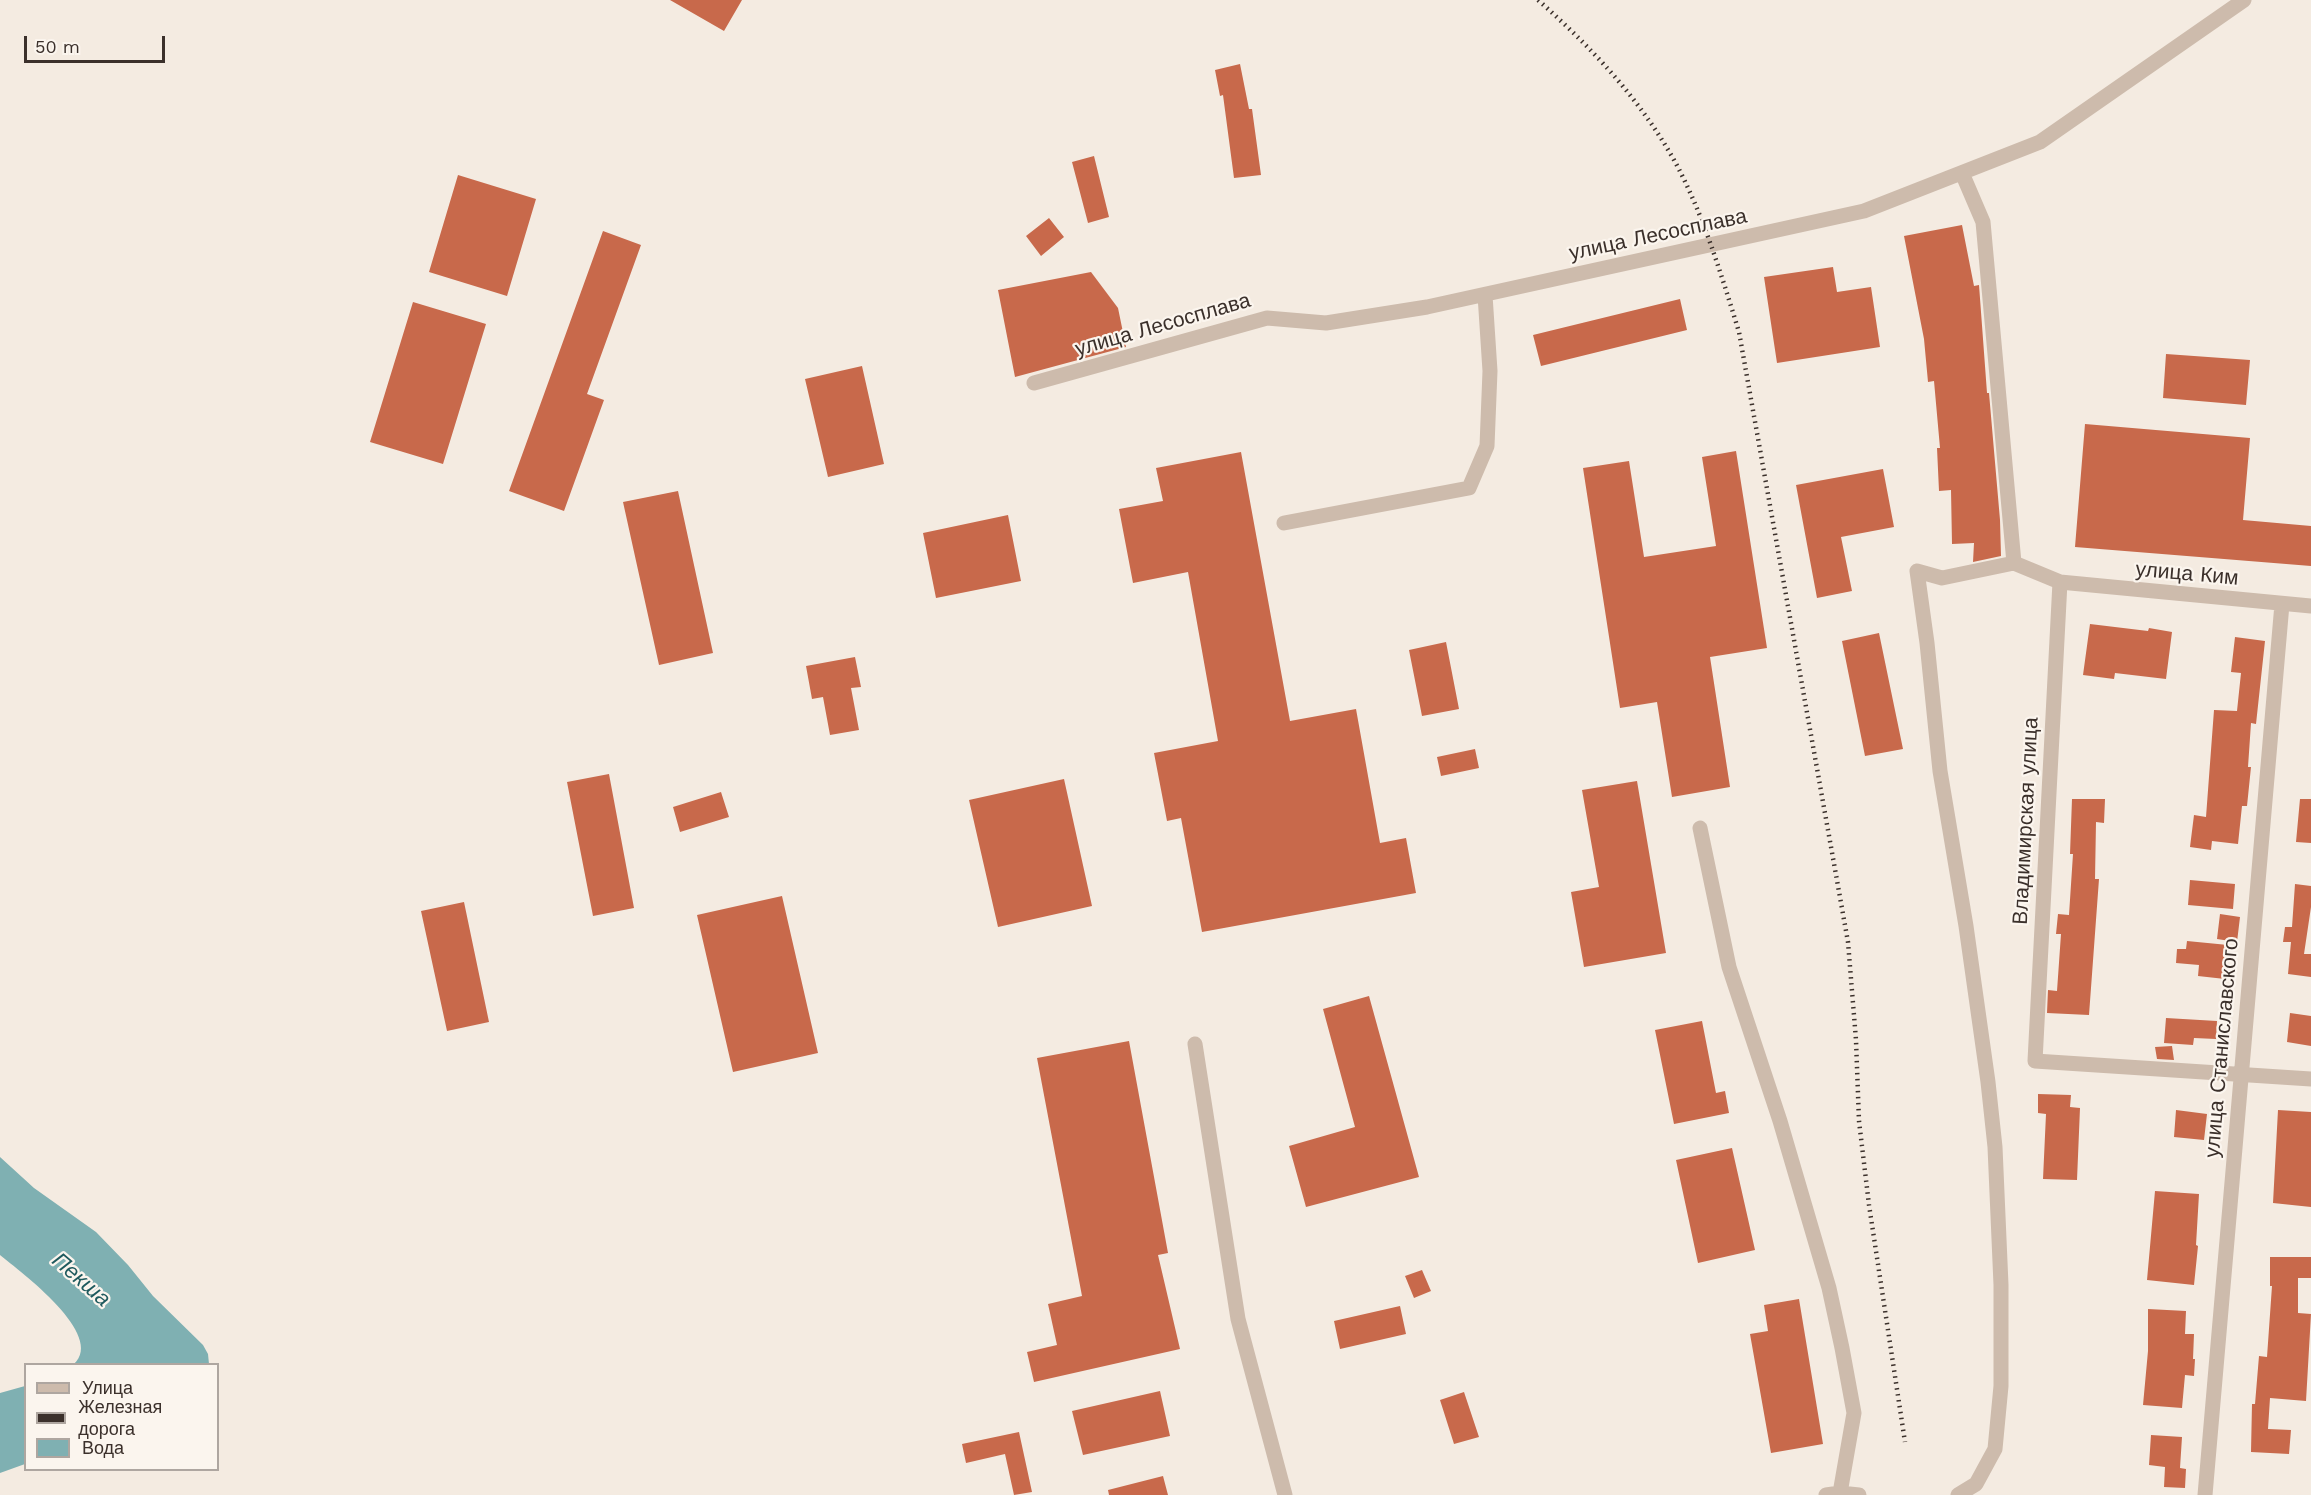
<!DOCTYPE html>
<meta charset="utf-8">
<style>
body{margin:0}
#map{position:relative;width:2311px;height:1495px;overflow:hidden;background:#f4ebe1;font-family:"Work Sans",sans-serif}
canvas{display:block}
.legend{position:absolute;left:24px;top:1363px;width:195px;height:108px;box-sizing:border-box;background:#fbf5ee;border:2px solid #aea6a0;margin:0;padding:8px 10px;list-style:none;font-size:18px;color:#3b302b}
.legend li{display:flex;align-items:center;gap:12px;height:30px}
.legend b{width:30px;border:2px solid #aea6a0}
.scale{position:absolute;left:24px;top:36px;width:141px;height:27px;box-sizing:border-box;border:3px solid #3b302b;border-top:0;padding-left:8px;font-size:18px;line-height:21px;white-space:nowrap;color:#3b302b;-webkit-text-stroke:4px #fbf5ee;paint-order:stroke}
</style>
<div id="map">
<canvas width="2311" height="1495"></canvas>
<ul class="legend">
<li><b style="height:8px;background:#cdbbac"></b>Улица</li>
<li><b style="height:8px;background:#3b302b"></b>Железная дорога</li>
<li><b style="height:16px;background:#7fb0b2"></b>Вода</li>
</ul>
<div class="scale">50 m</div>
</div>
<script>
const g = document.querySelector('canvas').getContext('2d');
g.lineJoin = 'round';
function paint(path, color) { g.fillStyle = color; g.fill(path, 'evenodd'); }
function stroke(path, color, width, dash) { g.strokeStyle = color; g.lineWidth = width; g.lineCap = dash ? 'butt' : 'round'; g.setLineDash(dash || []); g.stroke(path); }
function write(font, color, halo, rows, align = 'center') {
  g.font = font + ' "Work Sans",sans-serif'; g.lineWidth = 4.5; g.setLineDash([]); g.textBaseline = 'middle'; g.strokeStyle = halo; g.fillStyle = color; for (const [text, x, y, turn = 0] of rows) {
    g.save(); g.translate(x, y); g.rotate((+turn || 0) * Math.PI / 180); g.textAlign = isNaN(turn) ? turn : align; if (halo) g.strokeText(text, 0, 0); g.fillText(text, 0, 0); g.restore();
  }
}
const water = new Path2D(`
 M0,1157L34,1188L96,1232L128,1265L153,1296L203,1345L208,1354L209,1364H74C106,1335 21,1272 0,1255Z
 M25,1386V1464L0,1473V1393Z`);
const building = new Path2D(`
 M670,0H742L724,31Z
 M1240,64L1249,109H1252L1261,175L1234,178L1223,95L1220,96L1215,70Z
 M1094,156L1109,217L1088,223L1072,162Z
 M458,175L536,199L507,296L429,272Z
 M1049,218L1064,237L1041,256L1026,236Z
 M1962,225L1974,286L1979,285L1987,393H1989L2000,520L2001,556L1973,562L1974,543L1952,544L1951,490L1939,491L1937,448H1940L1934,381L1928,382L1924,339L1904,236Z
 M603,231L641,245L587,394L604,400L564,511L509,491Z
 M1833,267L1837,292L1871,287L1880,347L1777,363L1764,277Z
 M1091,272L1118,308L1126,347L1015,377L998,290Z
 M1680,299L1687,330L1541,366L1533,335Z
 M413,302L486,324L443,464L370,442Z
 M2166,354L2250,360L2246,405L2163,398Z
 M862,366L884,464L828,477L805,379Z
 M2085,424L2250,438L2243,520L2311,526V566L2075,547Z
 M1736,451L1767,648L1710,657L1730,787L1672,797L1657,702L1620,708L1583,468L1629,461L1644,557L1716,546L1702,457Z
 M1241,452L1290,721L1356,709L1380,843L1406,838L1416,893L1202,932L1181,818L1167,821L1154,753L1218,741L1188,572L1133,583L1119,509L1163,501L1156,468Z
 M1883,469L1894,527L1841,537L1852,591L1817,598L1796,485Z
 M678,491L713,653L659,665L623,502Z
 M1008,515L1021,581L936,598L923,533Z
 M2090,624L2148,631L2149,628L2172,632L2166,679L2115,673L2114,679L2083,675Z
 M1879,633L1903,749L1865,756L1842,641Z
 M2235,637L2265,641L2256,724L2251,723L2248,767H2251L2247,806H2242L2238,844L2212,841L2211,850L2190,847L2194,815L2206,817L2214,710L2237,711L2241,673L2231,672Z
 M1446,642L1459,709L1422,716L1409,650Z
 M855,657L861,687L851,688L859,730L830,735L823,697L812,699L806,666Z
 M1475,749L1479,768L1441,776L1437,757Z
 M609,774L634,908L593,916L567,782Z
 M1064,779L1092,906L998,927L969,800Z
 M1637,781L1666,953L1584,967L1571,892L1599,887L1582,790Z
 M721,792L729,817L680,832L673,807Z
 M2072,799H2105L2104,823L2096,822L2095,879H2099L2089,1015L2047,1013L2048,990L2057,991L2061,934H2056L2058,914L2069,915L2073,854H2070Z
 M2300,799H2311V843L2296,842Z
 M2190,880L2235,884L2233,909L2188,905Z
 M2295,884L2311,886V907L2304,954H2311V977L2288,974L2291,942H2283L2285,927H2292Z
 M782,896L818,1053L733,1072L697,915Z
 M464,902L489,1022L447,1031L421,911Z
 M2220,914L2240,917L2237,942L2217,939Z
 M2187,941L2228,945L2225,979L2198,976L2199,965L2176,963L2177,949H2186Z
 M1369,996L1419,1177L1306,1207L1289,1146L1355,1127L1323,1009Z
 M2290,1013L2311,1016V1046L2287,1042Z
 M2166,1018L2217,1021L2216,1039L2194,1038L2193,1045L2164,1043Z
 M1702,1021L1716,1093L1725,1091L1729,1113L1674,1124L1655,1030Z
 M1129,1041L1168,1253L1158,1255L1180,1349L1034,1382L1027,1352L1057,1345L1048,1304L1082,1296L1037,1058Z
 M2172,1046L2174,1060L2157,1059L2155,1047Z
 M2038,1094L2071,1095L2070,1107L2080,1108L2077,1180L2043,1179L2046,1114L2038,1113Z
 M2176,1110L2207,1114L2204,1140L2174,1137Z
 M2278,1110L2311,1112V1207L2273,1203Z
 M1732,1148L1755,1250L1698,1263L1676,1160Z
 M2155,1191L2199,1194L2196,1245L2198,1246L2194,1285L2147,1280Z
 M2270,1257H2311V1278H2298V1313L2311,1314L2306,1401L2270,1398L2268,1429L2291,1430L2289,1454L2251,1452L2252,1404H2255L2259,1356L2267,1357L2272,1286H2270Z
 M1422,1270L1431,1291L1414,1298L1405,1276Z
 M1799,1299L1823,1444L1771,1453L1750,1334L1768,1331L1764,1305Z
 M1400,1306L1406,1334L1340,1349L1334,1321Z
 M2148,1309L2186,1311L2185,1334H2194L2193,1359H2195L2194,1376L2185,1375L2182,1408L2143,1405L2148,1351Z
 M1160,1391L1170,1436L1083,1455L1072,1411Z
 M1464,1392L1479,1437L1454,1444L1440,1400Z
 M1019,1432L1032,1492L1014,1495L1005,1454L966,1463L962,1444Z
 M2151,1435L2182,1437L2180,1468L2186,1469L2185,1488L2164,1487L2165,1467L2149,1465Z
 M1163,1476L1168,1495H1109L1108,1490Z`);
const minor = new Path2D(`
 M1962,173L1983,222L2014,563L2060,582L2311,606
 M1034,383L1267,318L1326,323L1427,307L1864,211L2040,142L2244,0
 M1284,523L1469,488L1487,446L1490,371L1485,295
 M2060,582L2035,1061L2311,1079
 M1700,828L1729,967L1780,1121L1829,1288L1842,1348L1854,1413L1840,1493
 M1195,1044L1238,1319L1285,1495
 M1826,1495L1840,1493L1859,1495
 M1958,1495L1976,1484L1995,1449L2001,1386V1285L1995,1147L1988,1082L1966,926L1940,771L1927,643L1917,571L1942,578L2014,563
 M2205,1495L2282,604`);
const rail = new Path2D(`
 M1538,0C1591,47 1639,98 1674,160C1703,213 1721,274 1739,332L1848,942L1856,1040L1859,1121L1869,1205L1905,1442`);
const streetNames = [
 ["улица Лесосплава",1658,235,-12],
 ["улица Лесосплава",1163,325,-16],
 ["улица Ким",2187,574,5],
 ["Владимирская улица",2026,821,-87],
 ["улица Станиславского",2222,1048,-85]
];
const waterNames = [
 ["Пекша",81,1280,41]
];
paint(water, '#7fb0b2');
paint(building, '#c8694b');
stroke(minor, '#cdbbac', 15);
stroke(rail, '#3b302b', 4.5, [1.5, 4.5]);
write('21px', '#3b302b', '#fbf5ee', streetNames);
write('italic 22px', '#1f5a5e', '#fbf5ee', waterNames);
</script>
